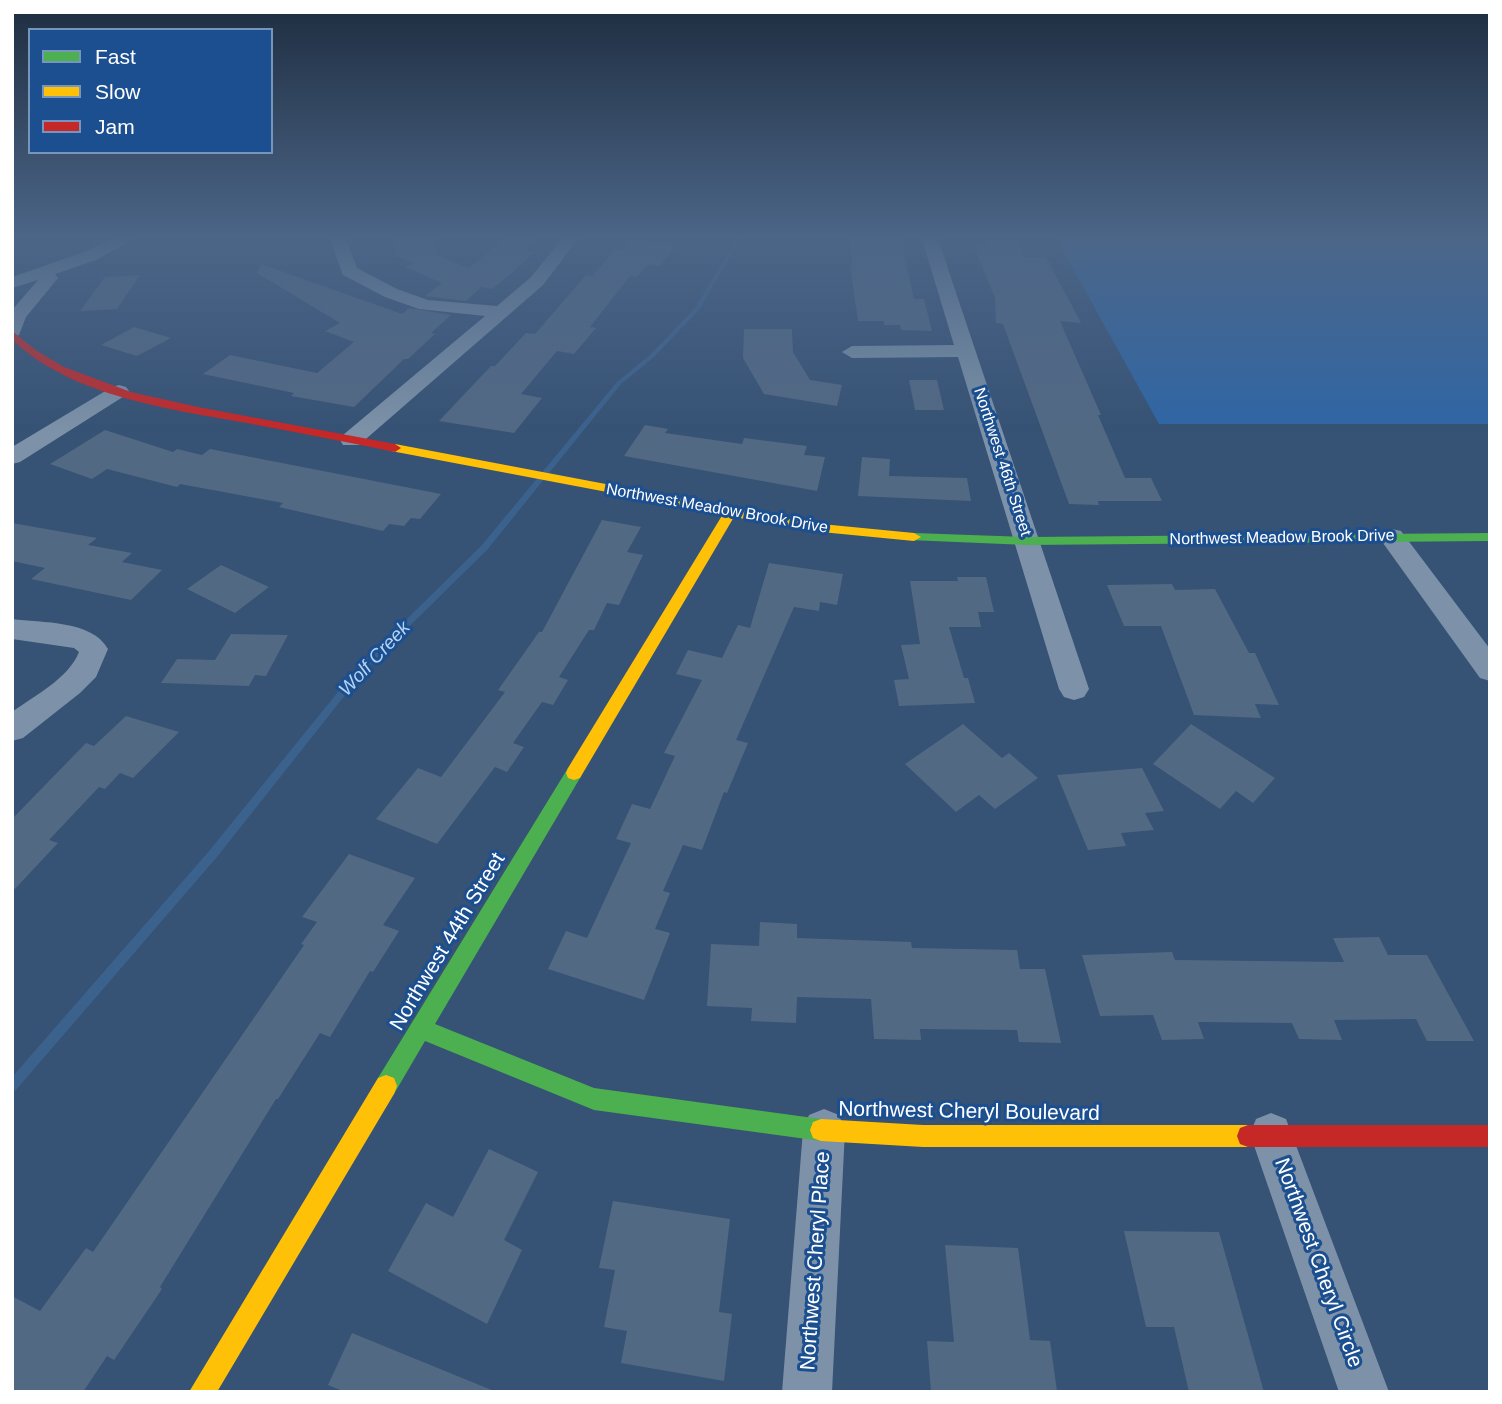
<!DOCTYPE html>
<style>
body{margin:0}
#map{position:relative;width:1502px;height:1404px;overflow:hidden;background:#365274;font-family:Arial,sans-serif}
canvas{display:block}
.frame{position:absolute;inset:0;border:14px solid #fff;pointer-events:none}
.legend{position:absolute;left:28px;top:28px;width:245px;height:126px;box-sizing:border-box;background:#1b4f8f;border:2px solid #7695bc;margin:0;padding:9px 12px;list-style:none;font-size:21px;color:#fff}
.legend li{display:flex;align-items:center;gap:14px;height:35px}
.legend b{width:35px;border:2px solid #7695bc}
</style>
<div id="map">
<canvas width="1502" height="1404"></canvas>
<div class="frame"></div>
<ul class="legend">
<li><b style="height:9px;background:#4caf50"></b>Fast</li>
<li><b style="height:9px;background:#ffc107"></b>Slow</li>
<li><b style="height:9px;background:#c62828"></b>Jam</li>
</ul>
</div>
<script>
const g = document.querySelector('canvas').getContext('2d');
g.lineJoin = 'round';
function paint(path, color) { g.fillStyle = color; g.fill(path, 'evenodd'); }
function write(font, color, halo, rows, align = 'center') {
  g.font = font + ' Arial,sans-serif'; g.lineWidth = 6; g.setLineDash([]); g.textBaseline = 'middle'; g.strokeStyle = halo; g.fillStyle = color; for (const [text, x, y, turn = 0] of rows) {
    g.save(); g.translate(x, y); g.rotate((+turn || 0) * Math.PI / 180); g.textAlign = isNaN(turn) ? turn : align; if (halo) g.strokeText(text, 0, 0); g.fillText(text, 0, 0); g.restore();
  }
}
const green = new Path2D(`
 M1055,236H1490V424H1159Z`);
const stream = new Path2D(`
 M735,236H739L737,245L699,310L654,357L621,384L487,550L365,670L217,857L16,1090L12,1092V1077L209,851L359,666L481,546L617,382L650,355L695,308L733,245Z
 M1386,236H1392L1420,246L1430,236H1435L1421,249Z`);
const building = new Path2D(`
 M396,236H434L435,254L469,268L506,236L537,240L525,251L534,252L512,273L492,289L481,287L466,301L425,296L442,283L405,267L413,263L396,256Z
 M859,236H900L914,299H924L932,331L901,330L900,325H884V321H858L850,265H853L849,239H860Z
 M631,240L676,245L660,266L648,264L637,277L630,276L590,327L596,328L574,354L557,351L521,394L542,398L514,433L439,421L491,366H495L526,333L535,334L586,275L592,276L615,249L623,250Z
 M988,241H1017L1024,257H1046L1081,323L1060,321L1101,415H1098L1125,478H1151L1162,501H1098L1099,505L1069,504L1003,324L996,323L995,298L973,245H990Z
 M261,264L402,314L409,308L451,315L431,333L435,334L408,359H404L354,407L291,396L294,393L203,374L230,355L317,373L354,342L325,331L340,323L257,273Z
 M140,275L117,309L80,311L105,277Z
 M134,327L171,338L137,356L101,345Z
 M744,329H792L793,352L810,380L842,385L837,406L764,394L743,358Z
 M909,380H937L944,410H915Z
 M645,425L668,429L665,433L742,444L744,438L807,446L804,455L825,457L817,491L624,456Z
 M105,430L173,452L177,449L202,455L210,449L441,494L420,519L411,518L404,526L389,524L383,531L279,507L283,503L180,484L177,487L107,469L92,479L50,464Z
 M862,457L890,459L889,476L967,478L971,501L858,496Z
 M602,520L641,527L627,552L643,555L619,605L607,603L594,630H589L559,677L568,680L553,705L542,702L513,743L524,747L507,772L495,767L437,844L376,819L418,768L441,777L505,692L498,690L539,632H542Z
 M12,523L97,538L88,545L132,553L122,562L162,570L131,600L31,579L45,568L12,561Z
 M769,563L843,574L837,605L820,602L819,611L794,607L736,740L748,743L727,793L724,792L702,850L683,845L663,891L670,893L655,929L670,933L644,1000L548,969L566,931L587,938L631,843L616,839L632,804L650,809L675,756L664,753L702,680L676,674L688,650L722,658L738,625L750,628Z
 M221,565L269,587L235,613L187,589Z
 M957,577H986L994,612H978L981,627H949L964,678H968L975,703L899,706L894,680L909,679L901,645L920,644L910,581H958Z
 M1172,584L1175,590L1215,589L1249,653H1255L1279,705L1255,704L1261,718L1194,715L1161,626H1124L1107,585Z
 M231,634L288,635L266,676L255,675L249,686L161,683L177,659L215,660Z
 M126,716L179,732L133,778L120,773L105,789L99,787L49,840L58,843L12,892V819L86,743L94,746Z
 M963,724L1002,758L1009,753L1038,778L995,809L979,795L956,812L905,764Z
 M1191,724L1275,778L1253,803L1236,791L1220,809L1153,764Z
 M1142,768L1164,811L1145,813L1154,830L1121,833L1126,846L1088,850L1057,775Z
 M349,854L415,878L383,925L399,931L373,972L370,971L330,1037L320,1033L278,1099H276L160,1287L162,1289L114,1360L107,1356L83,1392H12V1296L40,1311L86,1248L93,1252L304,945L301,944L317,922L302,917Z
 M760,922L797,924V938L911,942L912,948L1017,950L1020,969H1045L1061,1043L1019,1042L1017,1030L920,1029L921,1040L874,1039L871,999L797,997L796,1023L751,1021L752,1008L707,1006L711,944L759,946Z
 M1379,937L1388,955H1427L1474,1041H1427L1416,1019L1334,1020L1342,1040L1299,1039L1292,1023L1198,1022L1204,1039L1162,1040L1153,1015L1100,1016L1082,955L1172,952L1175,960L1344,962L1333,938Z
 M489,1149L538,1172L504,1240L522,1250L487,1324L388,1271L426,1203L453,1217Z
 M613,1201L730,1219L719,1312L732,1314L724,1381L621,1363L627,1331L604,1327L615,1270L599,1268Z
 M1124,1231L1219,1232L1264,1392H1189L1174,1327H1146Z
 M945,1245L1018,1248L1030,1340L1050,1341L1057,1391L931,1392L927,1341L954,1342Z
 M352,1333L494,1391L493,1392H345L328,1385Z`);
const street = new Path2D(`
 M119,236H140L96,260L55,274L58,278L26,317L19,335L12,337V310L38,280L12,288V277L84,252Z
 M329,236H345L357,268L397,289L428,300L497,306L531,277L564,236H580L543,285L359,445H343L340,440L343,435L485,316L419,309L385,297L343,275Z
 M921,236H937L1089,689L1084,697L1074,700L1064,697L1059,689L958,357L852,358L842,352L852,346L954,345Z
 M119,385L126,387L129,391L126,395L20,462L12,464V447L112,387Z
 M1392,529L1401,531L1490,649V681L1480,678L1383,543L1380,537L1383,531Z
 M12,619C42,623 92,620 108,649L96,677L80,693L23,738L12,741V712C35,695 68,679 79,652L74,648L12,639Z
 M824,1109L839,1115L845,1130L832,1392H782L803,1130L809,1115Z
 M1271,1113L1286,1119L1389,1392H1339L1250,1134L1256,1119Z`);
const fast = new Path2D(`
 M914,533L1027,537L1490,533V541L1027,545L909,540V534Z
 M574,766L580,768L582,773L580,778L435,1024L594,1088L821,1119L829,1122L832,1130L829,1138L821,1141L594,1110L425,1041L394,1094L386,1097L378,1094L375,1086L378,1078L568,768Z`);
const slow = new Path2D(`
 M395,444L811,523L914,533L921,537L914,541L811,531L734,517L580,778L574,780L568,778L566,773L568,768L723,514L391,451V445Z
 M386,1075L394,1078L397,1086L394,1094L217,1392H189L378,1078Z
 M821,1119L923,1125H1248L1256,1128L1259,1136L1256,1144L1248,1147H923L821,1141L813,1138L810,1130L813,1122Z`);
const jam = new Path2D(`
 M12,331L37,351L64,367L131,392L198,407L395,444L401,448L395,452C348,442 300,433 252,424C171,409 75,398 12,340Z
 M1248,1125H1490V1147H1248L1240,1144L1237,1136L1240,1128Z`);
const farStreetnames = [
 ["Northwest 46th Street",1002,462,72],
 ["Northwest Meadow Brook Drive",717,509,10],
 ["Northwest Meadow Brook Drive",1282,538,-1]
];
const waterNames = [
 ["Wolf Creek",375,659,-47]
];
const nearStreetnames = [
 ["Northwest 44th Street",448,942,-59],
 ["Northwest Cheryl Boulevard",969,1112,1],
 ["Northwest Cheryl Place",816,1261,-86],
 ["Northwest Cheryl Circle",1318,1263,70]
];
paint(green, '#2f66a5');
paint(stream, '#3b618d');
paint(building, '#526984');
paint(street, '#7d92a8');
paint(fast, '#4caf50');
paint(slow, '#ffc107');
paint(jam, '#c62828');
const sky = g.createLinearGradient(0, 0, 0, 432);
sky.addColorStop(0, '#1e2d40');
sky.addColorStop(0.55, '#4c6688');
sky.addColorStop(1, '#4c668800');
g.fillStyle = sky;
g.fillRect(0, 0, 1502, 432);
write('16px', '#fff', '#1b4f8f', farStreetnames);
write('italic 19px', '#b5d3f5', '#1b4f8f', waterNames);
write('21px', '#fff', '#1b4f8f', nearStreetnames);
</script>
